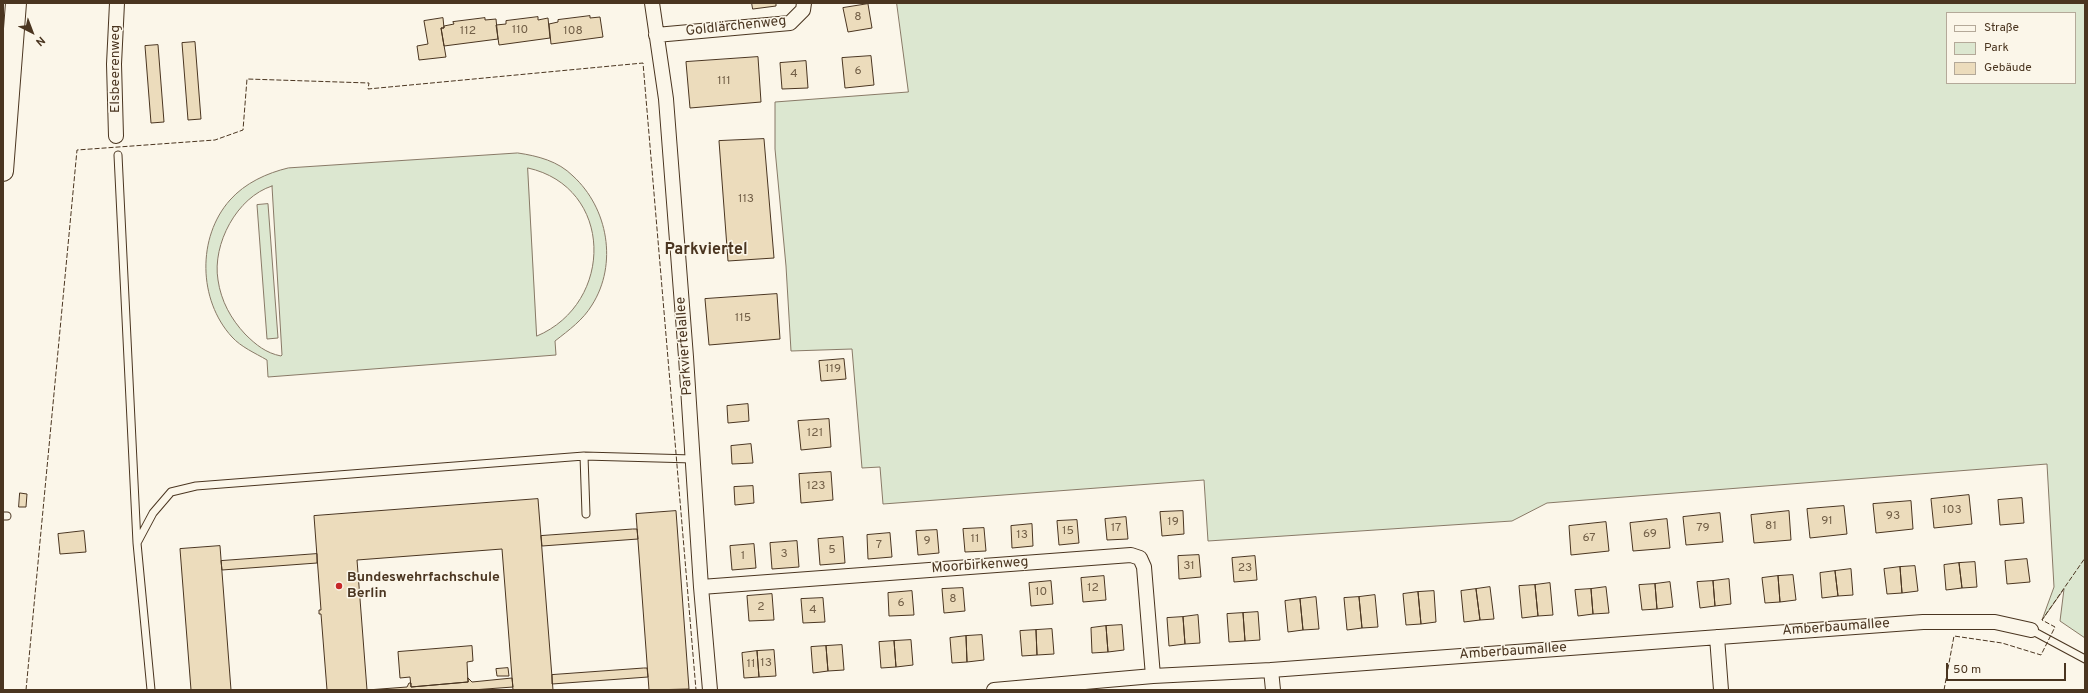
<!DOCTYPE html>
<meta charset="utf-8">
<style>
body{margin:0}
#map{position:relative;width:2088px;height:693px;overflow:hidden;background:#fbf6e9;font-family:Overpass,sans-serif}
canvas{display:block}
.frame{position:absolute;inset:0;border:4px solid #4a3520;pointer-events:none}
.legend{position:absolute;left:1946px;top:12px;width:130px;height:72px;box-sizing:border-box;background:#fbf6e9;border:1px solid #b4a999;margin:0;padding:5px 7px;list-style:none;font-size:12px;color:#4a3520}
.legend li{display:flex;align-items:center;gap:8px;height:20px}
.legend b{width:20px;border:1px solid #b4a999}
.north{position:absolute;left:12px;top:12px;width:40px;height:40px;-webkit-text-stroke:3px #fbf6e9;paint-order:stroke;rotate:138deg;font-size:11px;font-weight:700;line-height:16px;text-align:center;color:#4a3520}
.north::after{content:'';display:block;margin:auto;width:14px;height:18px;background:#4a3520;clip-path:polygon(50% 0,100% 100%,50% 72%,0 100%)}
.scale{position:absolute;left:1946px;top:663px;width:120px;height:18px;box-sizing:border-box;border:2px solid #4a3520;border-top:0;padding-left:5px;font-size:12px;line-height:14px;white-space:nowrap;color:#4a3520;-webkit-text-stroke:3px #fbf6e9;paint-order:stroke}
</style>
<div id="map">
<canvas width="2088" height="693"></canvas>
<div class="frame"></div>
<ul class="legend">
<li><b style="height:5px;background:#fbf6e9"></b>Straße</li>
<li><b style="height:11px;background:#dce7d0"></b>Park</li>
<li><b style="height:11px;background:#ecdcbc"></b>Gebäude</li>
</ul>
<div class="north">N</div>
<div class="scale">50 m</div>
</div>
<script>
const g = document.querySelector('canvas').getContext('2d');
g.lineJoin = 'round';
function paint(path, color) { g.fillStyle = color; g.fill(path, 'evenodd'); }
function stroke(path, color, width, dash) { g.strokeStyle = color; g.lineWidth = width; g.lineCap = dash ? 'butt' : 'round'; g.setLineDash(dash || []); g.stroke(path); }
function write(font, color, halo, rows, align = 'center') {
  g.font = font + ' Overpass,sans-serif'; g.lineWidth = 3; g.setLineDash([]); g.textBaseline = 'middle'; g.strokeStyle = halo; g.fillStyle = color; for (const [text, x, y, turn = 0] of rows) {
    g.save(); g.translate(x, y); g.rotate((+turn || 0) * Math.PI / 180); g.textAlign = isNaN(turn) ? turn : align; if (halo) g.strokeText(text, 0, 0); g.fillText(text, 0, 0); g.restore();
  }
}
const green = new Path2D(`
 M897,3H2085V638L2060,621L2064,589L2042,620L2054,587L2047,464L1547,503L1512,521L1208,541L1204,480L883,504L880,467L862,468L852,349L791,351L786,266L775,149V102L908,92ZM1947,13H2075V83H1947Z
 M518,153C538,156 558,161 573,176C608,208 618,264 592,305C583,320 569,330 555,341L556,355L268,377L267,360C255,353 241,347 232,337C198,300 197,237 230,200C245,183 267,173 288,168ZM528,168C614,187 615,303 537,336ZM272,186L282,355L281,356C266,353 256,345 245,334C231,319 221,301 218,280C212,244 237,197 272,186Z
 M268,204L278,338L267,339L257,205Z`);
const building = new Path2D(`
 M752,3H776V6L753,9Z
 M868,4L872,28L848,32L843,8Z
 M590,16V18L600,17L603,37L551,44L549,24L558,22V20Z
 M538,17V20L548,18L550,38L499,45L496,25L506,24V21Z
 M443,18L444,28H441L446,57L419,60L417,46L428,44L424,21Z
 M485,18V20L496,19L498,39L444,46L441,28H444V26L454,24L453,22Z
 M195,42L201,119L188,120L182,43Z
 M158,45L164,122L151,123L145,46Z
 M871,56L874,85L845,88L842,58Z
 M758,57L761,102L690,108L686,62Z
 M806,61L808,88L782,89L780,63Z
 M764,139L774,258L728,261L719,141Z
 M777,294L780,339L709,345L705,299Z
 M844,359L846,379L821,381L819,361Z
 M748,404L749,421L728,423L727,406Z
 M829,419L831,447L801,450L798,421Z
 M751,444L753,463L732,464L731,446Z
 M831,472L833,500L801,503L799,474Z
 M753,486L754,503L735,505L734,487Z
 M20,493L27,494L26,507H19Z
 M1969,495L1972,524L1934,528L1931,499Z
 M2022,498L2024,523L2000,525L1998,500Z
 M538,499L553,690H513L502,549L357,560L367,690H327L321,614H319V610H321L314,516Z
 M1911,501L1913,529L1876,533L1873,504Z
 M1844,506L1847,534L1810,538L1807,509Z
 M676,511L689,689L649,690L636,514Z
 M1183,511L1184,534L1162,536L1160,512Z
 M1789,511L1791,540L1754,543L1751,515Z
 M1720,513L1723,542L1686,545L1683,517Z
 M1126,517L1128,539L1107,540L1105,519Z
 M1667,519L1670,548L1633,551L1630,523Z
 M1077,520L1079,543L1059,545L1057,521Z
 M1606,522L1609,551L1571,555L1569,526Z
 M1032,524L1033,546L1012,548L1011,526Z
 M984,528L986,551L965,552L963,529Z
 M633,529H637L638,539L542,546L541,536Z
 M937,530L939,553L918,555L916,531Z
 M84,531L86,552L60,554L58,534Z
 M890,533L892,557L868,559L867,535Z
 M843,537L845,563L820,565L818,539Z
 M797,541L799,567L772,569L770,543Z
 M754,544L756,568L732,570L730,546Z
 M220,546L231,690H191L180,549Z
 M317,554V563L222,570L221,561Z
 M1199,555L1201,577L1179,579L1178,556Z
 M1255,556L1257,580L1234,582L1232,558Z
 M2027,559L2030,582L2007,584L2005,561Z
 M1975,562L1977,587L1962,588L1959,563Z
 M1959,563L1962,588L1946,590L1944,565Z
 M1915,566L1918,591L1902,593L1900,567Z
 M1900,567L1902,593L1887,594L1884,569Z
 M1851,569L1853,595L1838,596L1835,571Z
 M1835,571L1838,596L1822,598L1820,573Z
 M1793,575L1796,600L1780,602L1778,576Z
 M1104,576L1106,600L1083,602L1081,578Z
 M1778,576L1780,602L1765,603L1762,578Z
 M1729,579L1731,604L1715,606L1713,581Z
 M1051,581L1053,604L1031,606L1029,583Z
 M1713,581L1715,606L1700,608L1697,582Z
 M1670,582L1673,607L1657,609L1655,584Z
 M1550,583L1553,615L1538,616L1535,585Z
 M1655,584L1657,609L1642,610L1639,585Z
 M1535,585L1538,616L1522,618L1519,586Z
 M1490,587L1494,619L1480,620L1476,589Z
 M1606,587L1609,613L1593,614L1591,589Z
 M963,588L965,611L944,613L942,589Z
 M1476,589L1480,620L1464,622L1461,591Z
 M1591,589L1593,614L1578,616L1575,590Z
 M912,591L914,615L889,616L888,593Z
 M1434,591L1436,622L1421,624L1418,592Z
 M1418,592L1421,624L1406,625L1403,594Z
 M772,594L774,620L749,621L747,596Z
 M1375,595L1378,627L1362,628L1359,597Z
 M1316,597L1319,629L1303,630L1300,599Z
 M1359,597L1362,628L1347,630L1344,598Z
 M823,598L825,622L803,623L801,599Z
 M1300,599L1303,630L1288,632L1285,601Z
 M1258,612L1260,640L1245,641L1243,613Z
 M1243,613L1245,641L1229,642L1227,614Z
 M1198,615L1200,643L1185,644L1183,617Z
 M1183,617L1185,644L1169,646L1167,618Z
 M1122,625L1124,650L1108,652L1106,626Z
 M1106,626L1108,652L1092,653L1091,628Z
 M1052,629L1054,654L1037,655L1036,630Z
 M1036,630L1037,655L1022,656L1020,631Z
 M982,635L984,660L967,662L966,636Z
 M966,636L967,662L952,663L950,638Z
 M911,640L913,665L896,667L894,641Z
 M894,641L896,667L881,668L879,642Z
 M842,645L844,670L828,671L826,646Z
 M472,646L473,661L467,662L468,682L411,687L410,677L400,678L398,652Z
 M826,646L828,671L813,673L811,647Z
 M774,650L776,676L759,677L757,651Z
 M757,651L759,677L744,678L742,653Z
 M508,668L509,676H497L496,669Z
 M644,668H647L648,677L552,684V675Z
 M468,678L472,682L512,678L513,687L472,690H367L407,687L409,683H411V687L468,682Z`);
const service = new Path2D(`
 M118,155L137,543
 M584,456L586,514
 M3,516H7
 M2031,630L2085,659
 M151,690L137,543L153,513L171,492L196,486L584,456L693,459`);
const minor = new Path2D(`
 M652,3L666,99L686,357L701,587L710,690
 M656,35L790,23L803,10L804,3
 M116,136L114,64L117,3
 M701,587L1131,555L1140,558L1144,567L1153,676
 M1717,637L1721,690
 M1271,670L1273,690
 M994,690L1153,676L1271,670L1923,622H1995L2031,630`);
const secondary = new Path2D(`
 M3,171L16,3`);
const fence = new Path2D(`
 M26,690L77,150L215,140L243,130L247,79L369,83L368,89L643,63L696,690
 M1944,690L1954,636L2002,643L2041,655L2055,627L2042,620L2085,558`);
const markers = [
 [339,586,4,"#c62828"]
];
const numberNames = [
 ["8",858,18],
 ["110",520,31],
 ["112",468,32],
 ["108",573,32],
 ["6",858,72],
 ["4",794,75],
 ["111",724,82],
 ["113",746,200],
 ["115",743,319],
 ["119",833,370],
 ["121",815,434],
 ["123",816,487],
 ["103",1952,511],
 ["93",1893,517],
 ["91",1827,522],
 ["19",1173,523],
 ["81",1771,527],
 ["17",1116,529],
 ["79",1703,529],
 ["15",1068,532],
 ["69",1650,535],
 ["13",1022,536],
 ["67",1589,539],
 ["11",975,540],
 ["9",927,542],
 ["7",879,546],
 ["5",832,551],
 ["3",784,555],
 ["1",743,557],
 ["31",1189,567],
 ["23",1245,569],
 ["12",1093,589],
 ["10",1041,593],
 ["8",953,600],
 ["6",901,604],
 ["2",761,608],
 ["4",813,611],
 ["13",766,664],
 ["11",751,665]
];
const streetNames = [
 ["Goldlärchenweg",736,27,-6],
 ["Elsbeerenweg",116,69,-90],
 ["Parkviertelallee",685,346,-94],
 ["Moorbirkenweg",980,566,-4],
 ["Amberbaumallee",1836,628,-4],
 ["Amberbaumallee",1513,652,-4]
];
const poiNames = [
 ["Bundeswehrfachschule",347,578],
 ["Berlin",347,594]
];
const quarterNames = [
 ["Parkviertel",706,251]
];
paint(green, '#dce7d0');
stroke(green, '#887966', 1);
paint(building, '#ecdcbc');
stroke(building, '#4a3520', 1);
stroke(service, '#4a3520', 9);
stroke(minor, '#4a3520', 16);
stroke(secondary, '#4a3520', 22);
stroke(service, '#fbf6e9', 7);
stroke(minor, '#fbf6e9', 14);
stroke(secondary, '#fbf6e9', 20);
stroke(fence, '#4a3520', 1, [5, 2]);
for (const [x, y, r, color] of markers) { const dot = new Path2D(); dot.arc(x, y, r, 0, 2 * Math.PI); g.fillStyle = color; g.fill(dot); stroke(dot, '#fbf6e9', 1.5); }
write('12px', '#725f47', null, numberNames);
write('14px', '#4a3520', '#fbf6e9', streetNames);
write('bold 14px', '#4a3520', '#fbf6e9', poiNames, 'left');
write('bold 16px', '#4a3520', '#fbf6e9', quarterNames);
</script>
